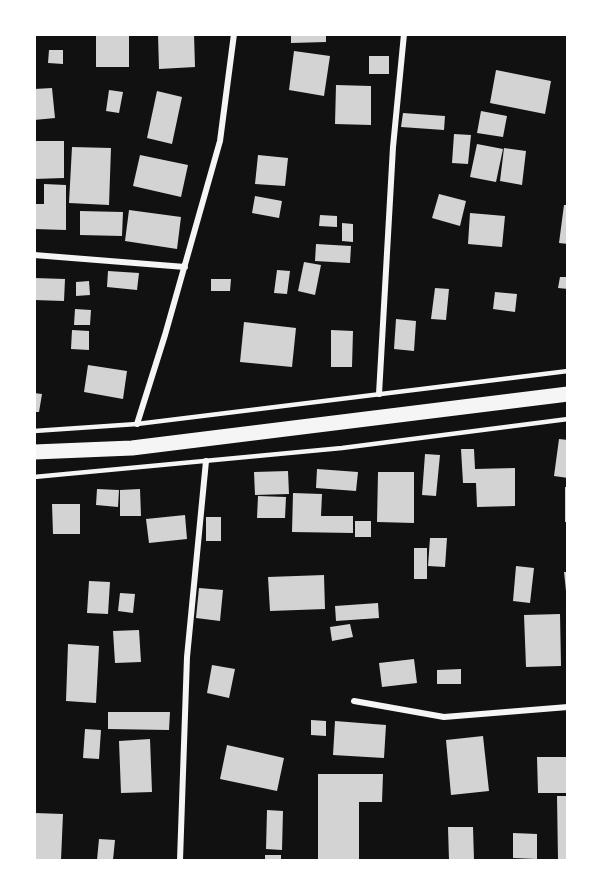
<!DOCTYPE html>
<style>
body{margin:0}
#map{position:relative;width:602px;height:895px;overflow:hidden;background:#111;font-family:"Playfair Display",serif}
canvas{display:block}
.frame{position:absolute;inset:0;border:36px solid #fff;pointer-events:none}
</style>
<div id="map">
<canvas width="602" height="895"></canvas>
<div class="frame"></div>
</div>
<script>
const g = document.querySelector('canvas').getContext('2d');
g.lineJoin = 'round';
function paint(path, color) { g.fillStyle = color; g.fill(path, 'evenodd'); }
function stroke(path, color, width, dash) { g.strokeStyle = color; g.lineWidth = width; g.lineCap = dash ? 'butt' : 'round'; g.setLineDash(dash || []); g.stroke(path); }
const building = new Path2D(`
 M158,34H194L195,67L159,69Z
 M291,34H326V42L291,43Z
 M96,35H129V67H96Z
 M49,50H63V64L48,63Z
 M294,51L330,56L324,96L289,90Z
 M369,56H389V74H369Z
 M496,70L551,81L545,114L490,103Z
 M336,85L371,86V125L335,124Z
 M52,88L55,118L34,120V89Z
 M109,90L123,92L119,113L106,111Z
 M157,91L182,97L172,144L147,138Z
 M481,111L507,116L503,137L477,133Z
 M403,113L445,116L444,130L401,127Z
 M454,134L471,135L468,164L452,163Z
 M34,141H64V178L34,179Z
 M477,144L503,149L496,182L470,177Z
 M72,147L111,148L109,205L69,203Z
 M504,148L526,151L522,185L500,181Z
 M140,155L188,165L181,197L133,186Z
 M258,155L288,158L285,186L255,184Z
 M44,184L66,185V230L34,229V204H44Z
 M439,194L466,201L460,226L432,218Z
 M255,196L282,201L279,218L252,213Z
 M564,205H568V244L559,243Z
 M129,210L181,217L177,249L125,241Z
 M80,211L123,212L122,236L80,235Z
 M470,213L505,216L502,247L468,244Z
 M320,215L337,216V227L319,226Z
 M342,223L353,224V242L342,241Z
 M316,244L351,246L350,263L315,261Z
 M304,262L321,265L315,295L298,291Z
 M277,270L290,271L287,294L274,293Z
 M108,271L139,273L137,290L107,287Z
 M560,277H568V289L558,288Z
 M34,278L65,279L64,301L34,300Z
 M211,279H231L230,291H211Z
 M89,281L90,295L76,296V282Z
 M435,288L449,289L446,320L431,319Z
 M495,292L517,294L515,312L493,309Z
 M75,309L91,310L90,325H74Z
 M396,319L416,321L414,351L394,349Z
 M244,322L296,328L292,367L240,362Z
 M72,330L89,331V350L71,349Z
 M331,330L353,331L352,367H331Z
 M88,365L127,371L123,399L84,392Z
 M34,393L42,394L39,412H34Z
 M559,439L568,440V478L554,476Z
 M461,449H474L475,469L515,468V506L477,507L476,483H463Z
 M425,454L440,455L436,496L422,495Z
 M317,469L358,472L356,491L316,488Z
 M288,471L289,494L255,495L254,472Z
 M378,472H414V523L377,522Z
 M565,487H568V522H565Z
 M97,489L119,490L118,507L96,505Z
 M140,489L141,516H120V490Z
 M293,493L322,494L321,516H353V533L292,532Z
 M258,496L286,497L285,518H257Z
 M52,504H80V534H53Z
 M185,515L187,539L149,543L146,519Z
 M206,517H221V541H206Z
 M355,521H371V537H355Z
 M430,538H447L445,567L428,566Z
 M414,548H427V579H414Z
 M516,566L534,568L530,603L513,601Z
 M564,572H568V591H566Z
 M324,575L325,609L270,611L268,577Z
 M89,581L110,582L108,614L87,613Z
 M199,588L223,590L220,621L196,618Z
 M120,593L135,594L133,613L118,611Z
 M378,603L379,618L336,621L335,606Z
 M560,614L561,666L526,667L524,615Z
 M350,624L353,637L332,641L330,627Z
 M139,630L141,662L115,663L113,631Z
 M68,644L99,646L96,703L66,701Z
 M414,659L417,683L382,687L379,663Z
 M212,665L235,669L229,698L207,693Z
 M461,669V684H437V670Z
 M108,712H170L169,730L108,729Z
 M311,720L326,721V736L311,735Z
 M335,721L386,725L384,758L333,755Z
 M85,729L101,730L99,759L83,758Z
 M483,736L489,791L451,795L446,740Z
 M150,739L152,792L121,793L119,741Z
 M227,745L284,758L277,791L220,779Z
 M537,757H568V793H538Z
 M318,774H383L382,802H359V860H318Z
 M557,796H568V860H558Z
 M267,810L283,811L282,850L266,849Z
 M35,813L63,814L61,860H34Z
 M448,827H473L474,860H449Z
 M513,833L537,834V859L513,858Z
 M99,839L115,840L113,860H97Z
 M265,855H281V860H265Z`);
const service = new Path2D(`
 M34,431L137,424L568,371
 M34,477L342,448L568,419`);
const minor = new Path2D(`
 M34,255L185,267
 M379,394L393,147L404,34
 M137,424L165,335L220,141L234,34
 M354,701L444,717L568,707
 M180,860L187,657L206,461`);
const primary = new Path2D(`
 M34,452L132,448L568,394`);
paint(building, '#d3d3d3');
stroke(service, '#f5f5f5', 4.5);
stroke(minor, '#f5f5f5', 6);
stroke(primary, '#f5f5f5', 15);
</script>
